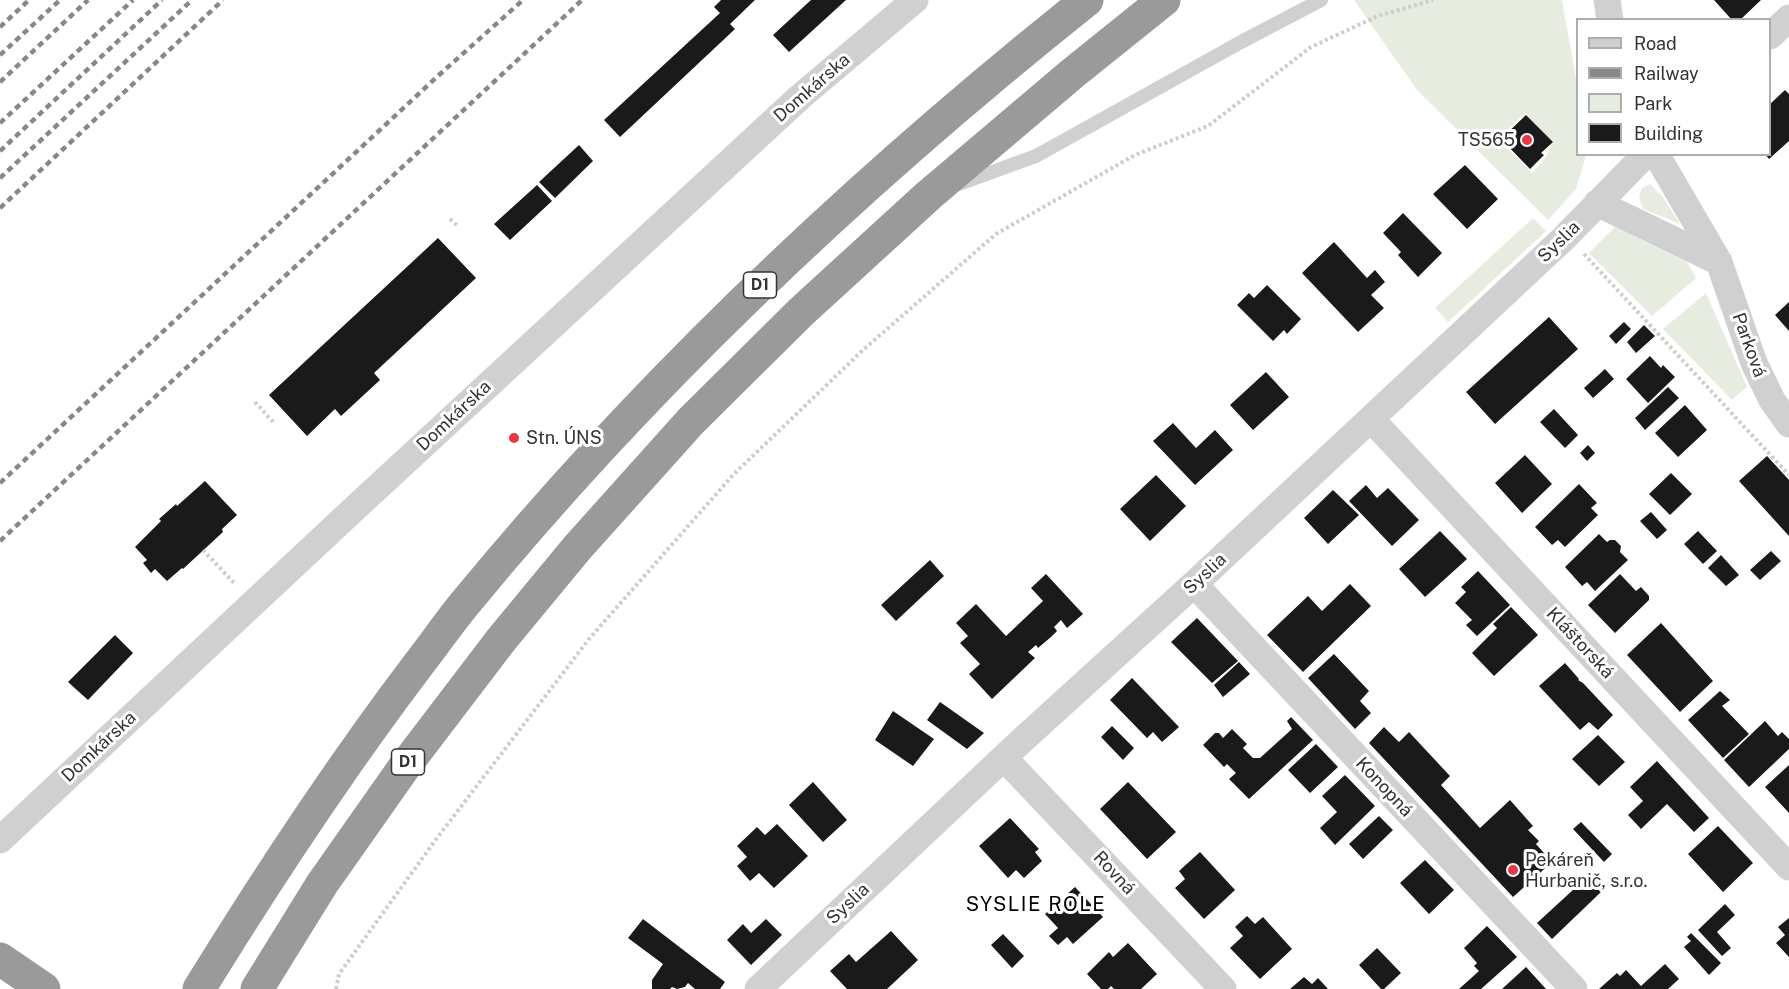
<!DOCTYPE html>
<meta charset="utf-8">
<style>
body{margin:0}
#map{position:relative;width:1789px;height:989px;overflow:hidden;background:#fff;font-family:"Public Sans",sans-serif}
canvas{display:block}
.legend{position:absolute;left:1576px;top:18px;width:195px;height:138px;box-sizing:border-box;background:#fff;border:2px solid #adadad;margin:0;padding:8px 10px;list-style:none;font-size:18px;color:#333}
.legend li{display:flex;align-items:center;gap:12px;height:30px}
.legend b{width:30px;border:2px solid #adadad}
</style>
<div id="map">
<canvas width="1789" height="989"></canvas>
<ul class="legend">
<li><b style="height:8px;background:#d0d0d0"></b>Road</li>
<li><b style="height:8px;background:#888"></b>Railway</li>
<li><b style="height:16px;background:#e6ecdf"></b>Park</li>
<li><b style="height:16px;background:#1a1a1a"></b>Building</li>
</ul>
</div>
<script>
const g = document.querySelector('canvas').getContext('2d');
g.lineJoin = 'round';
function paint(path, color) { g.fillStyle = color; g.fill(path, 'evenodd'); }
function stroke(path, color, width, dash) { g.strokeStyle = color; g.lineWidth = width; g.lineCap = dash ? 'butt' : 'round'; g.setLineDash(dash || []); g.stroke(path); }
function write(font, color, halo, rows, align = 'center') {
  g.font = font + ' "Public Sans",sans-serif'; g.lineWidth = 6; g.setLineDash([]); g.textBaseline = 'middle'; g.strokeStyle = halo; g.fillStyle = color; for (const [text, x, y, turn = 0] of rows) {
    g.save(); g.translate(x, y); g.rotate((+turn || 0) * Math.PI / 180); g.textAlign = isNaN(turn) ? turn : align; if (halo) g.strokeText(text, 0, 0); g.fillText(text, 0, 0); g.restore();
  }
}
const green = new Path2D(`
 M1354,0H1562L1577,85L1578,154L1586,155L1576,189L1548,220L1417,90ZM1525,113L1553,142L1546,157L1532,173L1498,139Z
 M1650,184L1662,196L1680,224L1643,209L1639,197L1642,188Z
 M1533,218L1546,231L1448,322L1435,308Z
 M1615,227L1687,262L1696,278L1652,316L1589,253Z
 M1706,293L1747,387L1732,400L1663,329Z`);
const building = new Path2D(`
 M721,0H755L730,24L735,29L620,137L604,120L720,13L714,7Z
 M811,0H846L789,52L773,35Z
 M1714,0H1761L1740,20H1732Z
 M1785,90L1789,94V141L1769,159L1765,154H1770V104Z
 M1526,115L1553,142L1541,153L1544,155L1530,169L1501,139Z
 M579,145L593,161L555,198L539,182Z
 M1465,165L1498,199L1467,229L1433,194Z
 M537,185L552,201L510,240L494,224Z
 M1403,213L1442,253L1418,277L1398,255L1401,252L1383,233Z
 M438,238L476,278L374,373L380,380L341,416L335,409L307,436L269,395Z
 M1334,242L1367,278L1375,270L1385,282L1371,295L1384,308L1358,332L1302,273Z
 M1267,285L1301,319L1287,334L1284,330L1273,341L1237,305L1249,293L1254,298Z
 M1789,302V331L1775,315Z
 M1549,317L1578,349L1495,424L1466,392Z
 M1624,322L1631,329L1616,344L1609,336Z
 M1644,325L1655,336L1636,353L1627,342Z
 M1650,356L1661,368L1663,365L1675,377L1648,403L1626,379Z
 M1605,369L1614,379L1593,398L1584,388Z
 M1266,372L1289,397L1253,430L1230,405Z
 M1668,387L1679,398L1645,430L1635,418Z
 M1685,405L1707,430L1678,457L1655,433Z
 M1554,409L1578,435L1565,448L1540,422Z
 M1173,423L1196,448L1215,430L1233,450L1195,485L1153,441Z
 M1588,445L1595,453L1587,461L1580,453Z
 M1525,455L1552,484L1522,513L1495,483Z
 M1767,456L1789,480V536L1739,481Z
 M1671,473L1692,494L1670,515L1649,494Z
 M1156,475L1186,506L1150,541L1120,509Z
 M205,481L237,515L222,529L223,532L183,569L182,568L167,581L155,569L151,573L143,563L147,560L135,547L161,521L159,519L176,504L177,506Z
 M1579,484L1597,503L1591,508L1598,515L1565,547L1558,540L1552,545L1535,527Z
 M1366,485L1377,498L1388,488L1419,520L1392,546L1349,501Z
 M1333,490L1359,515L1328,544L1304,518Z
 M1651,512L1667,530L1657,539L1640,521Z
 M1440,531L1467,559L1425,597L1399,569Z
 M1698,531L1717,551L1703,564L1684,544Z
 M1599,534L1607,542L1610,540H1615L1621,546L1620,552L1628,560L1595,591L1587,582L1582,586L1565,567Z
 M1771,551L1781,561L1760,580L1750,570Z
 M1721,555L1739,575L1726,586L1708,568Z
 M930,560L944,576L896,621L881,605Z
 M1478,571L1510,605L1477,636L1466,625L1472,620L1455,603L1466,592L1461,587Z
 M1046,574L1083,614L1067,628L1061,620L1054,627L1057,631L1051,637L1038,648L1036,645L1028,652L1035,658L992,699L969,674L980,664L960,643L968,636L956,623L976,604L1006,636L1043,601L1031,588Z
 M1620,574L1636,591L1641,587L1649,596V600L1615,633L1588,605Z
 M1350,584L1371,606L1303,672L1267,635L1308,596L1322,611Z
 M1511,607L1538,635L1494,676L1472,653L1497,628L1493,624Z
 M1197,618L1238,661L1212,683L1171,642Z
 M1661,623L1713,681L1680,712L1627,655Z
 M115,635L133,653L88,700L68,682Z
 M1334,654L1369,691L1360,701L1371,713L1355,729L1308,678Z
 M1239,662L1250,674L1223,697L1214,685Z
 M1565,663L1579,679L1578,680L1583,683L1613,715L1598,730L1589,722L1580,730L1539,686Z
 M1132,678L1179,727L1162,742L1153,732L1147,738L1110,700Z
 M1720,691L1730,700L1722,706L1749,734L1723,758L1688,720Z
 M940,702L984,733L967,749L927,720Z
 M893,711L934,739L913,766L875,740Z
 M1291,717L1313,740L1249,799L1229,779L1236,773L1227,764L1224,767L1203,745L1215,733H1219L1223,738L1232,729L1247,744L1243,748L1253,758H1260L1292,729L1287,721Z
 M1765,721L1778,736L1782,732L1789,739V749L1749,787L1724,760Z
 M1112,726L1134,748L1123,760L1101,737Z
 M1384,727L1399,742L1409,732L1450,776L1441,785L1480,828L1510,800L1533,826L1528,830L1539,841L1536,844L1552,862L1513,897L1369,743Z
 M1598,735L1625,762L1599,786L1572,759Z
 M1316,744L1338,767L1310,793L1288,770Z
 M1657,761L1709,818L1694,832L1667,804L1641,829L1628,815L1643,801L1630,787Z
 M1789,765V813L1765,787Z
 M1345,775L1375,806L1335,845L1320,828L1337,812L1322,796Z
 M813,782L847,820L823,842L789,805Z
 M1128,782L1176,832L1147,859L1100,809Z
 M1379,816L1393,830L1363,859L1349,844Z
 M1010,818L1039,849L1035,852L1042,861L1024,878L1016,870L1008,878L979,846Z
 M1581,822L1612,854L1604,862L1573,829Z
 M777,824L808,856L774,888L759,873L750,881L737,866L747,857L737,846L757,827L765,835Z
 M1718,826L1753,863L1723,892L1688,854Z
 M1200,852L1235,890L1204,919L1175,888L1185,879L1179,871Z
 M1425,860L1454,890L1429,914L1400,883Z
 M1587,877L1601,892L1552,939L1537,923Z
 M1075,887L1103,917L1073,944L1067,937L1058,945L1049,936L1058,928L1045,914Z
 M1725,904L1735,915L1717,932L1731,948L1722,956L1698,930Z
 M1247,916L1255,924L1263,917L1292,949L1260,979L1230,948L1243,936L1235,927Z
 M1789,918V957L1776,943L1785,935L1778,927Z
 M643,919L725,982L720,989H695L688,983L685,987L677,989L672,987L670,989H652V980L663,964L628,938Z
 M766,919L782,935L751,965L727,940L743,924L751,933Z
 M1487,926L1517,957L1481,989H1459L1479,971L1474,966L1477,963L1464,948Z
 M891,931L918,960L887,989H847L830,971L849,954L856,962Z
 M1691,933L1721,963L1709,975L1684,947L1691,941L1687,937Z
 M1003,934L1024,956L1012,968L991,945Z
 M1128,943L1157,974L1141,989H1114L1111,986L1108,989H1101L1087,974L1109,952L1113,957Z
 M1377,948L1401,973L1384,989H1381L1359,965Z
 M1665,964L1679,979L1668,989H1599L1617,973L1620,976L1626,970L1641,986Z
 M1526,967L1546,989H1502Z
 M1304,977L1312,984L1318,978L1328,989H1290Z`);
const path = new Path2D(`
 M450,219L458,226
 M1584,254L1789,475
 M255,402L273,422
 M203,550L236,585
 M336,989L339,974L437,838L589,639L733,475L863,350L996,234L1135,155L1208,126L1311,47L1378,16L1433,0`);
const service = new Path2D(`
 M959,184L1036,156L1241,42L1321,0`);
const minor = new Path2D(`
 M1607,0L1610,20
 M1770,36L1789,18
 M1656,154L1719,262L1754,363L1772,400L1789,424
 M1597,203L1719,262
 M1371,419L1789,867
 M1194,584L1574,989
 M1004,758L1223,989
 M0,840L354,509L800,97L915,0
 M758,989L1017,745L1194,584L1563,239L1646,154`);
const motorway = new Path2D(`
 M0,959L44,989
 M199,989C268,877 341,766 421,661C436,642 450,621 466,602C649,379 861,180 1087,0
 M257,989L322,884L405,766L501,640L577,548L691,421L801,312L929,195L1073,73L1164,0`);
const rail = new Path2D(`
 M0,27L29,0
 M0,55L60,0
 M0,82L88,0
 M0,123L133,0
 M0,151L162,0
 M0,178L192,0
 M0,208L223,0
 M0,483L439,75L523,0
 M0,541L582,0`);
const markers = [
 [1527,140,6,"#e63946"],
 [514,438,6,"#e63946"],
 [1513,870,6,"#e63946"]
];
const shields = [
 [760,285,33],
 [408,762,33]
];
const shieldNames = [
 ["D1",760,285],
 ["D1",408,762]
];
const streetNames = [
 ["Domkárska",812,88,-41],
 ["Syslia",1559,242,-44],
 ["Parková",1749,345,70],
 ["Domkárska",454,416,-43],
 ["Syslia",1205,574,-43],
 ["Kláštorská",1580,643,47],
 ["Domkárska",99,747,-43],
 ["Konopná",1384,787,47],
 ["Rovná",1114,873,47],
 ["Syslia",848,904,-43]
];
const poiNames = [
 ["TS565",1515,140,"right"],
 ["Stn. ÚNS",526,438],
 ["Pekáreň",1525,860],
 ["Hurbanič, s.r.o.",1525,881]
];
const neighbourhoodNames = [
 ["SYSLIE ROLE",1036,905]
];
paint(green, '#e6ecdf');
paint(building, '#1a1a1a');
stroke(path, '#cdcdcd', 4, [3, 3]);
stroke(service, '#d0d0d0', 14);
stroke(minor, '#d0d0d0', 27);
stroke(motorway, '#9a9a9a', 33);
stroke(rail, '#888', 4.5, [6, 4.5]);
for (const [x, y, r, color] of markers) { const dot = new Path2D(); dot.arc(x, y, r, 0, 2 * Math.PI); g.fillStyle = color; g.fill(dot); stroke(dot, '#fff', 2); }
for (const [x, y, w] of shields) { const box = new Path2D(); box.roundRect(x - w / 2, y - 13, w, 26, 4.5); g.fillStyle = '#fff'; g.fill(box); stroke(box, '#333', 1.5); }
write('bold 16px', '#333', null, shieldNames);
write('18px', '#333', '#fff', streetNames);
write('18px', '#333', '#fff', poiNames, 'left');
g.letterSpacing = '1.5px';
write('20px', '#000', '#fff', neighbourhoodNames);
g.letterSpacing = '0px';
</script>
